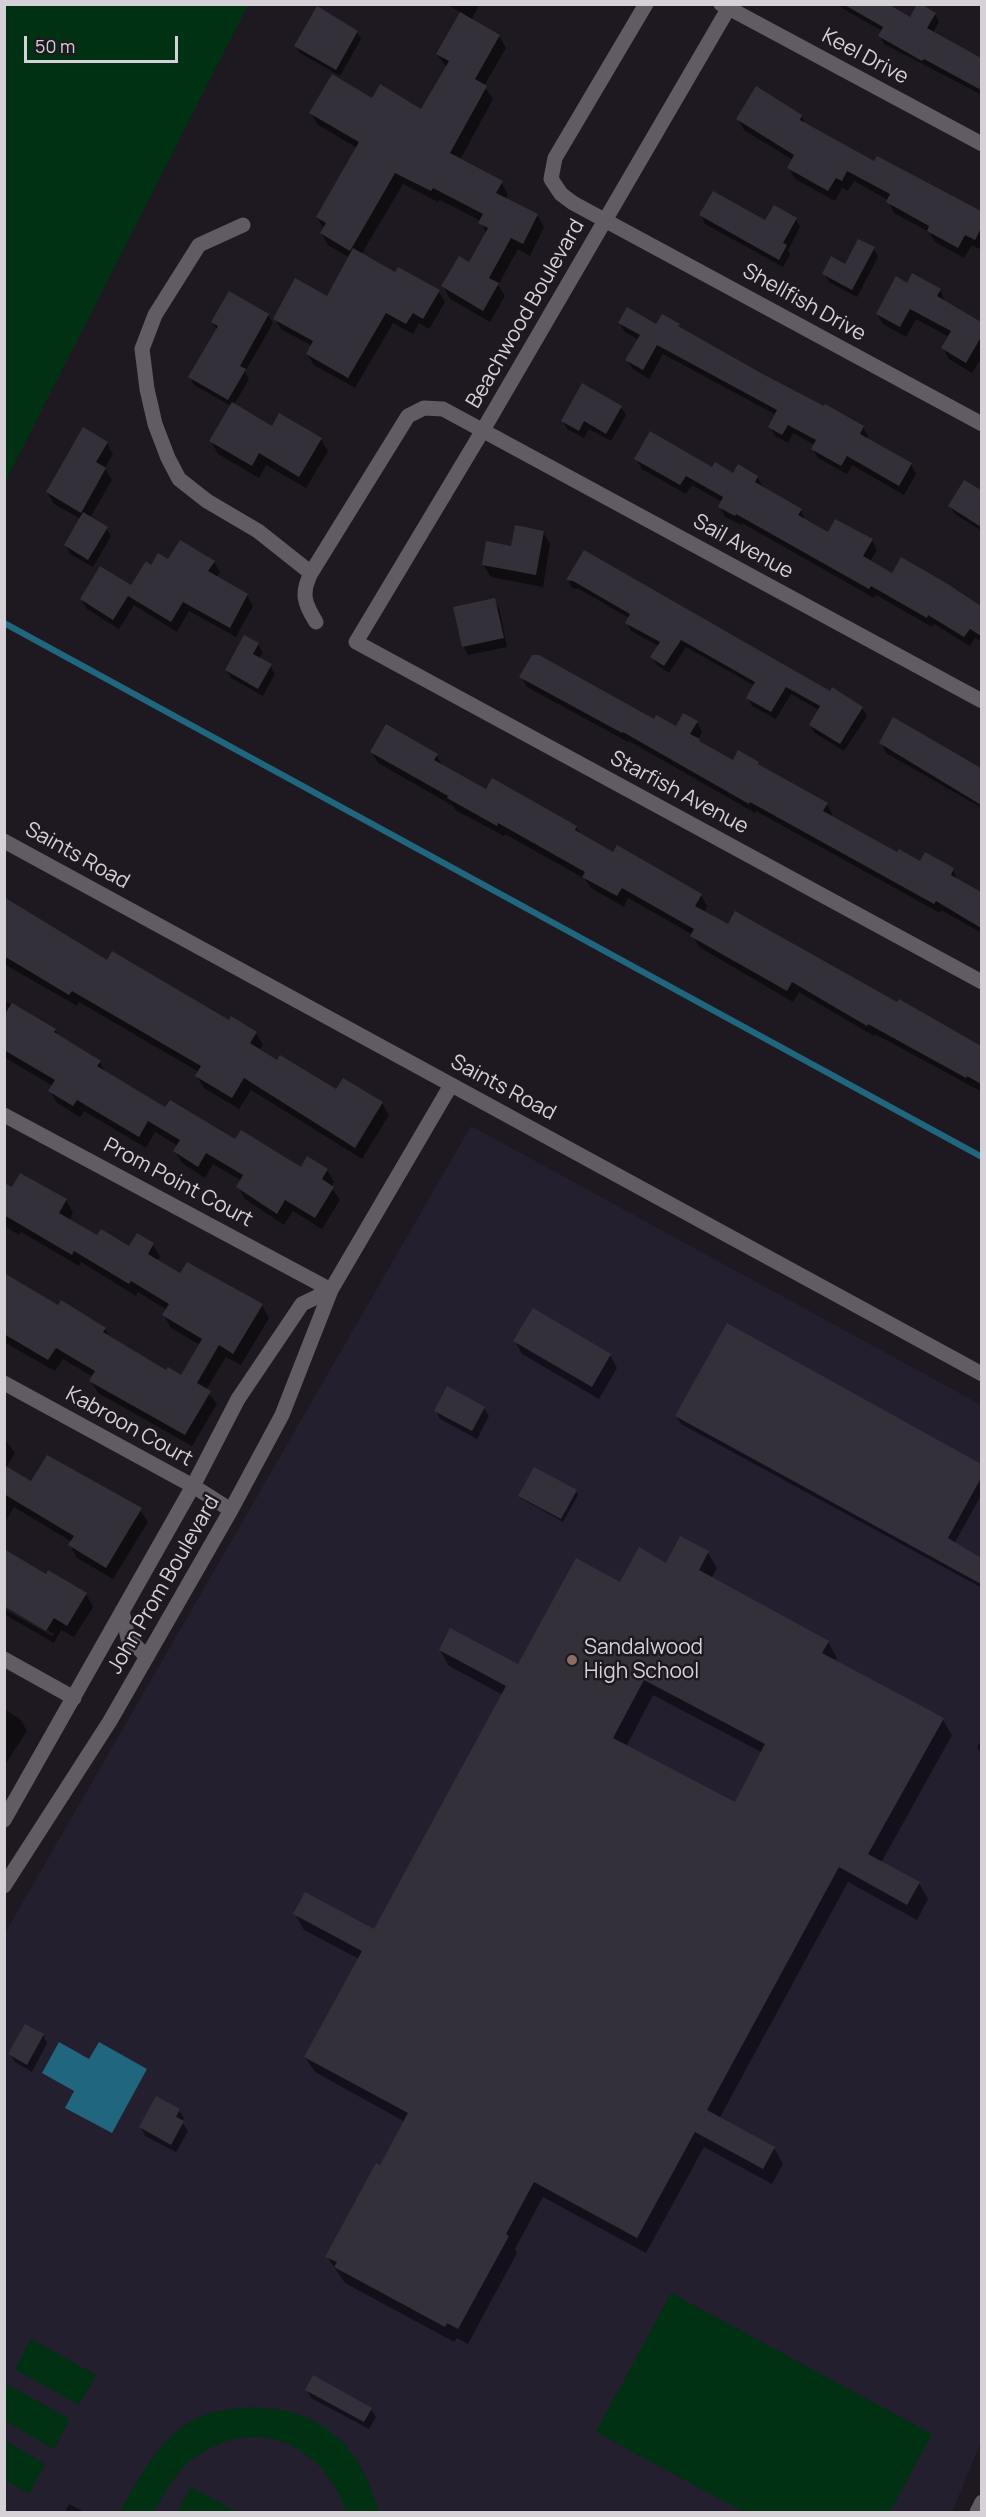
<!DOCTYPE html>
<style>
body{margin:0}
#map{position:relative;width:986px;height:2517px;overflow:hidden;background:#1e1920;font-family:Manrope,sans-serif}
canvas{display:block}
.frame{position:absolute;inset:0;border:6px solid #d5d1d7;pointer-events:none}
.scale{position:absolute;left:24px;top:36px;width:154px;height:27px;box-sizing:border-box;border:3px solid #d5d1d7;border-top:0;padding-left:8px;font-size:18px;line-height:21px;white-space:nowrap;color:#d5d1d7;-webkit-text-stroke:4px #1e1920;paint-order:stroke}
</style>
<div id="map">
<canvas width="986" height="2517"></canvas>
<div class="frame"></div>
<div class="scale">50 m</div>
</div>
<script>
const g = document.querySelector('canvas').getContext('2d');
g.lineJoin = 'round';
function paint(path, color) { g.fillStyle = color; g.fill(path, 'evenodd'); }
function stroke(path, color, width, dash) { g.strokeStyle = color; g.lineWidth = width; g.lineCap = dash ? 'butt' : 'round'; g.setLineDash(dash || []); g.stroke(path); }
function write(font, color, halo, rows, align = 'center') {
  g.font = font + ' Manrope,sans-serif'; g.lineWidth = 5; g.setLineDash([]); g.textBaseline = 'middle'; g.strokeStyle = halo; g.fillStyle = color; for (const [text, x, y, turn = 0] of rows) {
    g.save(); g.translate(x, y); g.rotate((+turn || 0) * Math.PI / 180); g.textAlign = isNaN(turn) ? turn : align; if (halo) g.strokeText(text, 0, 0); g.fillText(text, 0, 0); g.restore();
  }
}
const education = new Path2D(`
 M471,1126L981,1405L982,2439L952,2512H5V1933Z`);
const green = new Path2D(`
 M5,4L248,5L5,482L4,5Z
 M671,2293L932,2434L890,2512H744L596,2432Z
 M31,2339L96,2375L79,2405L15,2369Z
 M6,2384L70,2419L54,2449L5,2421Z
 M257,2407C269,2409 284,2409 295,2413C346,2431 364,2464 379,2512H346C327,2450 261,2414 202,2453C196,2457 189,2461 184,2467C171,2480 162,2497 154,2512H120C143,2471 168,2420 220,2411C232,2408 245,2408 257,2407Z
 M5,2441L45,2464L29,2494L5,2480Z
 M191,2487L237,2512H177Z`);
const water = new Path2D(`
 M59,2042L89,2059L99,2042L147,2069L112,2133L65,2108L74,2091L42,2073Z`);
const shadow = new Path2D(`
 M446,4H480L471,20L499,36L506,48L484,86L493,99L460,160L501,182L508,194L506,199L537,215L544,227L530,256L518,249L498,285L505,296L490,322L450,299L443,286L469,264L486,233L481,221L440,200L438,202L403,184L361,255L395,274L439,292L445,302L429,329L419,323L413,334L393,323L355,388L314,365L307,354L312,346L281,329L275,319L327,298L350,258L328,245L321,233L324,229L317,217L357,148L318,125L311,113L373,100L422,111L447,68L437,54L461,13Z
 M835,4H885L911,19L935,14L939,22L933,33L982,59V95L884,44L880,36L882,31Z
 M357,32L361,39L340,76L300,53L296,46Z
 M801,116L806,125L875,164L939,189L982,213L981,250L972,245L964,258L935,242L929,232L894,213L888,200L854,181L848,191L842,188L835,201L795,179L789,168L793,160L744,130L738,119Z
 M701,215L766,222L796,219L800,227L788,250L790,255L783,267L705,224Z
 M874,249L878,257L857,297L829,282L824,274L846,266Z
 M908,285L940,290L945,302L982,323V357L972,373L949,359L943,348L949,337L916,319L906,337L883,324L877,314Z
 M268,315L273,323L245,372L249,379L234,405L272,428L321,439L328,451L306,488L266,465L259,478L218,454L211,441L231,406L194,385L190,377L217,330L213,322Z
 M619,323L678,325L681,329L759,373L863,427L868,436L867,439L911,464L916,474L904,495L852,465L847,474L818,458L813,449L815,445L793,433L788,443L775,436L770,427L776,415L663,354L649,379L633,369L627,360L639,340L625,332Z
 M621,407L626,415L611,441L589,429L584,438L567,429L563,421Z
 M107,443L113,454L105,468L112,480L90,518L106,528L111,536L93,567L70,554L66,545L81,519L54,504L47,492Z
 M636,459L757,477L763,487L801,510L805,521L828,534L872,540L877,550L870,562L893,575L901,559L982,608V642L975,638L970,646L934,624L932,627L876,595L874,598L742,523L741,525L725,517L720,507L722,502L692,485L686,494L642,469Z
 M965,482L982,492V531L955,514L950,506Z
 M543,532L550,544L543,587L491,577L483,565Z
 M584,552L830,693L862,708L867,716L844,751L815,733L810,725L819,710L791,694L776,719L752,706L748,698L755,686L686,647L669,673L657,665L652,657L659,646L631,631L627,623L629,618L579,589L572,588L568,580Z
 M214,562L220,572L216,578L247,595L253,606L236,637L189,611L177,632L134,605L119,629L87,609L81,599L132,587L151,567Z
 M494,600L499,608L507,647L468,655L464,647L455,608Z
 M258,644L263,653L259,659L270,666L275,674L263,696L231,678L226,670Z
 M521,677L676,728L697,722L702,732L698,740L701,743L734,762L758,763L760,767L827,804L832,814L831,817L898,854L921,863L953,870L958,881L982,894V933L941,910L940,913L756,811L755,813L629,741L628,742L527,687Z
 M894,719L982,769V808L886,753L881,743Z
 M372,752L436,755L443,766L487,791L576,827L581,835L614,854L701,895L707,906L704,912L728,926L897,1004L899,1001L982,1047V1092L875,1034L874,1036L799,992L793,1002L699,947L693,935L628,898L624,907L591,888L585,879L505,834L504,836L455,810L453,806L378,763Z
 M4,899L108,962L256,1033L263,1045L259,1051L278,1062L336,1091L382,1103L389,1115L362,1159L251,1090L239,1109L204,1088L197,1076L199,1072L79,1002L77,1006L4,964Z
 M4,1000L55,1030L59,1037L100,1062L106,1074L166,1109L302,1169L327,1170L334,1182L331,1187L340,1200L322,1229L293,1211L284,1225L245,1199L238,1187L242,1181L213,1164L205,1178L182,1163L175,1151L178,1146L155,1132L146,1148L84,1111L80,1117L57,1103L50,1091L53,1086L4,1057Z
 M4,1184L12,1189L66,1200L73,1213L69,1220L98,1237L130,1248L153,1245L160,1257L157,1261L180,1275L262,1305L269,1318L241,1365L226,1357L206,1390L217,1404L192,1446L98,1393L91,1381L93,1377L63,1359L55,1371L4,1342V1273L59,1307L105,1329L110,1338L167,1372L181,1377L200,1345L171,1328L164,1315L167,1310L138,1292L136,1296L81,1262L79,1266L21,1232L19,1235L4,1226Z
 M728,1325L982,1466V1494L954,1544L982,1559V1588L681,1424L676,1416Z
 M515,1341L610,1355L617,1368L599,1399L522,1354Z
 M484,1408L489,1416L477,1439L440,1419L436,1411Z
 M4,1438L15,1453L6,1468L32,1483L140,1510L148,1522L113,1579L77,1558L70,1545L72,1542L14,1507L4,1524Z
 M576,1491L578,1495L563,1522L522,1499L519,1496Z
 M708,1553L717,1568L711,1579L828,1642L837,1658L835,1662L943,1720L952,1735L881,1863L919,1883L928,1899L917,1920L848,1882L719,2119L774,2148L783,2164L772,2184L704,2147L646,2253L543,2197L515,2249L517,2253L468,2344L457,2338L454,2342L345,2283L327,2257L405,2122L315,2072L305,2057L359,1959L304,1930L295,1914L374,1931L503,1695L449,1666L440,1650L519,1666L621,1584L667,1565ZM653,1695L763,1753L735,1804L626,1747Z
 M46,1576L86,1594L93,1607L74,1637L61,1630L54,1643L4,1614V1609L52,1636L54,1634L4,1605Z
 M4,1709L20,1719L27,1731L4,1766Z
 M982,1739V1755L977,1747Z
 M43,2035L47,2043L32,2072L15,2062L10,2054Z
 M179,2110L184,2118L182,2122L188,2131L176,2152L145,2136L141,2127Z
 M307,2390L371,2409L376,2417L369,2429L311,2398Z
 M69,2504L85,2512H65Z`);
const stream = new Path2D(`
 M4,623L982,1157`);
const building = new Path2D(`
 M843,4H888L910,17L917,4H921L936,13L927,28L981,58V90L924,59L922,61L878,36L883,27Z
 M317,6L358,31L336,70L294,46Z
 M460,12L500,35L475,79L487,86L450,153L503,181L496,193L538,214L523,244L511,238L489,278L499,283L483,311L441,286L459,256L469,262L488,228L478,223L483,214L433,188L431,191L395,173L350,251L320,233L326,223L316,217L359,142L309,113L332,74L372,98L380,84L421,109L449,61L436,54Z
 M756,86L802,115L800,120L874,161L877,156L981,211V228L975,240L965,235L958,248L927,231L929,226L886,202L890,194L847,171L842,181L836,178L828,191L787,168L794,155L736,119Z
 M713,191L765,220L774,205L797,218L783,243L787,245L779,260L699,215Z
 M858,239L875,247L852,290L822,274L831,256L845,264Z
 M353,248L395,272L398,267L440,290L423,319L413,313L406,324L386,313L348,378L306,354L313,341L273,319L295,278L327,296Z
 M912,273L941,289L937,296L981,322V337L966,363L941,348L951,331L910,309L900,327L876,314L896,276L907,283Z
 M229,291L269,314L240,366L246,369L228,400L188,377L218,326L211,322Z
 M627,307L656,324L662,314L680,324L678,326L759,372L824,406L825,404L864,426L860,434L912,463L899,486L847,456L841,466L811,449L816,440L788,425L782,435L768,427L777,410L657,345L643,370L625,360L640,335L618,323Z
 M582,383L622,406L606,434L584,421L579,431L561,421Z
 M232,402L272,426L279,413L322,438L299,477L259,453L252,466L209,441Z
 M83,427L108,442L96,462L106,468L81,513L46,492Z
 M650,431L712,467L715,462L733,473L738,464L758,476L755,482L802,509L798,515L828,532L835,519L873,539L863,556L892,573L901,557L946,583L981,606V636L970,629L964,637L928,615L927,618L871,586L869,589L736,514L735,516L718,507L723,497L686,476L680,485L634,459Z
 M964,480L981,490V527L948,506Z
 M83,512L108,527L88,560L64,545Z
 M515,525L544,531L536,575L482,565L486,541L511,546Z
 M180,540L215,561L208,571L248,594L230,628L183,602L171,622L128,596L113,620L80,599L100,566L131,585L146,561L151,565L158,553L168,559Z
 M584,550L830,691L832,687L863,707L840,744L809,725L820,706L786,687L771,712L746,698L755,682L681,640L664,666L650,657L660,642L625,623L630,614L573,581L566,580Z
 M495,598L504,638L462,647L453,607Z
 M244,635L259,643L253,654L272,664L258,689L225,670Z
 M532,655H539L654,719L656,715L676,726L683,713L698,721L690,734L700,739L699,741L733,760L738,750L759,762L758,764L828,803L823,811L897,852L899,849L920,861L925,852L954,868L951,875L981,892V928L936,901L934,904L750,802L749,804L623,732L622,733L519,677Z
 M893,717L981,768V805L879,743Z
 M386,724L438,754L434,760L486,789L492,778L577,826L575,830L613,852L617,845L702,894L695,906L728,924L735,911L897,1002L899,999L981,1046V1084L967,1076L966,1078L868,1024L867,1026L792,982L787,991L690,936L694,929L622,888L617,896L582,877L585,872L498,823L497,826L447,798L448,796L370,752Z
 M4,897L107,960L112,951L229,1020L231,1016L257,1032L250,1043L277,1060L280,1055L336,1089L343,1078L383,1102L355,1148L244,1078L232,1098L195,1076L201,1066L72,991L69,995L4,956Z
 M12,1003L56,1029L54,1032L101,1061L97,1066L165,1107L170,1100L235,1139L241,1130L301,1167L307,1156L328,1169L322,1179L334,1187L315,1218L285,1200L277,1214L236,1187L243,1175L206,1153L198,1167L173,1151L180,1140L148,1121L139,1137L77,1100L73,1106L48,1091L55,1080L4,1050V1015Z
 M20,1173L67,1199L59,1213L97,1235L101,1229L129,1246L137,1233L154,1243L148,1254L180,1273L187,1262L263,1304L233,1354L219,1345L197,1383L211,1391L185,1435L89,1381L95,1371L56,1348L48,1360L4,1334V1273L58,1305L61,1300L106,1328L103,1332L166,1370L168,1367L181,1375L202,1339L162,1315L169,1304L131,1281L129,1284L74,1251L72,1255L4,1215V1183L12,1187Z
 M533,1308L611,1354L592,1387L513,1341Z
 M727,1323L981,1464V1478L948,1538L981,1558V1584L675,1416Z
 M447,1386L485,1407L472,1431L434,1411Z
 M47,1455L142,1508L106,1568L68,1545L74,1536L4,1494V1465L31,1481Z
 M534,1467L577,1490L561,1519L518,1496Z
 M680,1536L709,1551L699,1570L829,1641L822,1653L944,1718L868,1854L920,1882L907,1905L839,1867L707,2110L775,2147L763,2169L695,2132L637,2238L534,2182L506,2234L509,2236L458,2329L447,2323L445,2327L334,2267L337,2262L325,2257L376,2163L380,2165L408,2113L304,2057L362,1951L293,1914L305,1892L374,1929L506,1686L439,1650L450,1628L518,1664L576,1558L620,1582L639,1547L666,1563ZM644,1680L765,1744L735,1802L613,1738Z
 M4,1549L46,1574L48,1570L87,1593L67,1626L54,1618L46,1631L4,1606Z
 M25,2024L44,2034L27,2065L8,2054Z
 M156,2096L180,2109L176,2117L184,2121L171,2145L139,2127Z
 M313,2375L372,2408L364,2422L305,2390Z`);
const minor = new Path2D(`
 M646,4L555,158L551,179L561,194L573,203L982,424
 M721,4L982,144
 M731,4L483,430L356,642L982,982
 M243,225L199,245L155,315L142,349L147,389L155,424L168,458L179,479L207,501L258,531L311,573
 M316,622C304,603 301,593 311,573L408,416L424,408L443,409L982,701
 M4,841L982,1374
 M4,1115L331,1290
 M4,1383L193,1486L231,1510
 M122,1611L128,1638L147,1657
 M4,1659L74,1698
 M4,1820L193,1486L238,1399L302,1304L331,1290
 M4,1886L110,1721L231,1510L282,1415L331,1290L451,1085
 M977,2512L982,2502`);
const markers = [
 [572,1660,6,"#8d6e63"]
];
const streetNames = [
 ["Keel Drive",865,57,28],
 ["Shellfish Drive",804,303,29],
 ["Beachwood Boulevard",526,314,-60],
 ["Sail Avenue",743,547,29],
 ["Starfish Avenue",679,793,28],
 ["Saints Road",77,856,29],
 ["Saints Road",503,1088,28],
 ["Prom Point Court",178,1183,28],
 ["Kabroon Court",129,1427,29],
 ["John Prom Boulevard",164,1585,-60]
];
const poiNames = [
 ["Sandalwood",584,1648],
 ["High School",584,1672]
];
paint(education, '#241f2f');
paint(green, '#003113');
paint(water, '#1f667e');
paint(shadow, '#0007');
stroke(stream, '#1f667e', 6);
paint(building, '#333039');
stroke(minor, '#615b63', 15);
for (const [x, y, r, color] of markers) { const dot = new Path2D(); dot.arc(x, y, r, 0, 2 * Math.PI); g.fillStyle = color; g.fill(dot); stroke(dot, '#1e1920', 2); }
write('21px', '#d5d1d7', '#1e1920', streetNames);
write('21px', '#d5d1d7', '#1e1920', poiNames, 'left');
</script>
